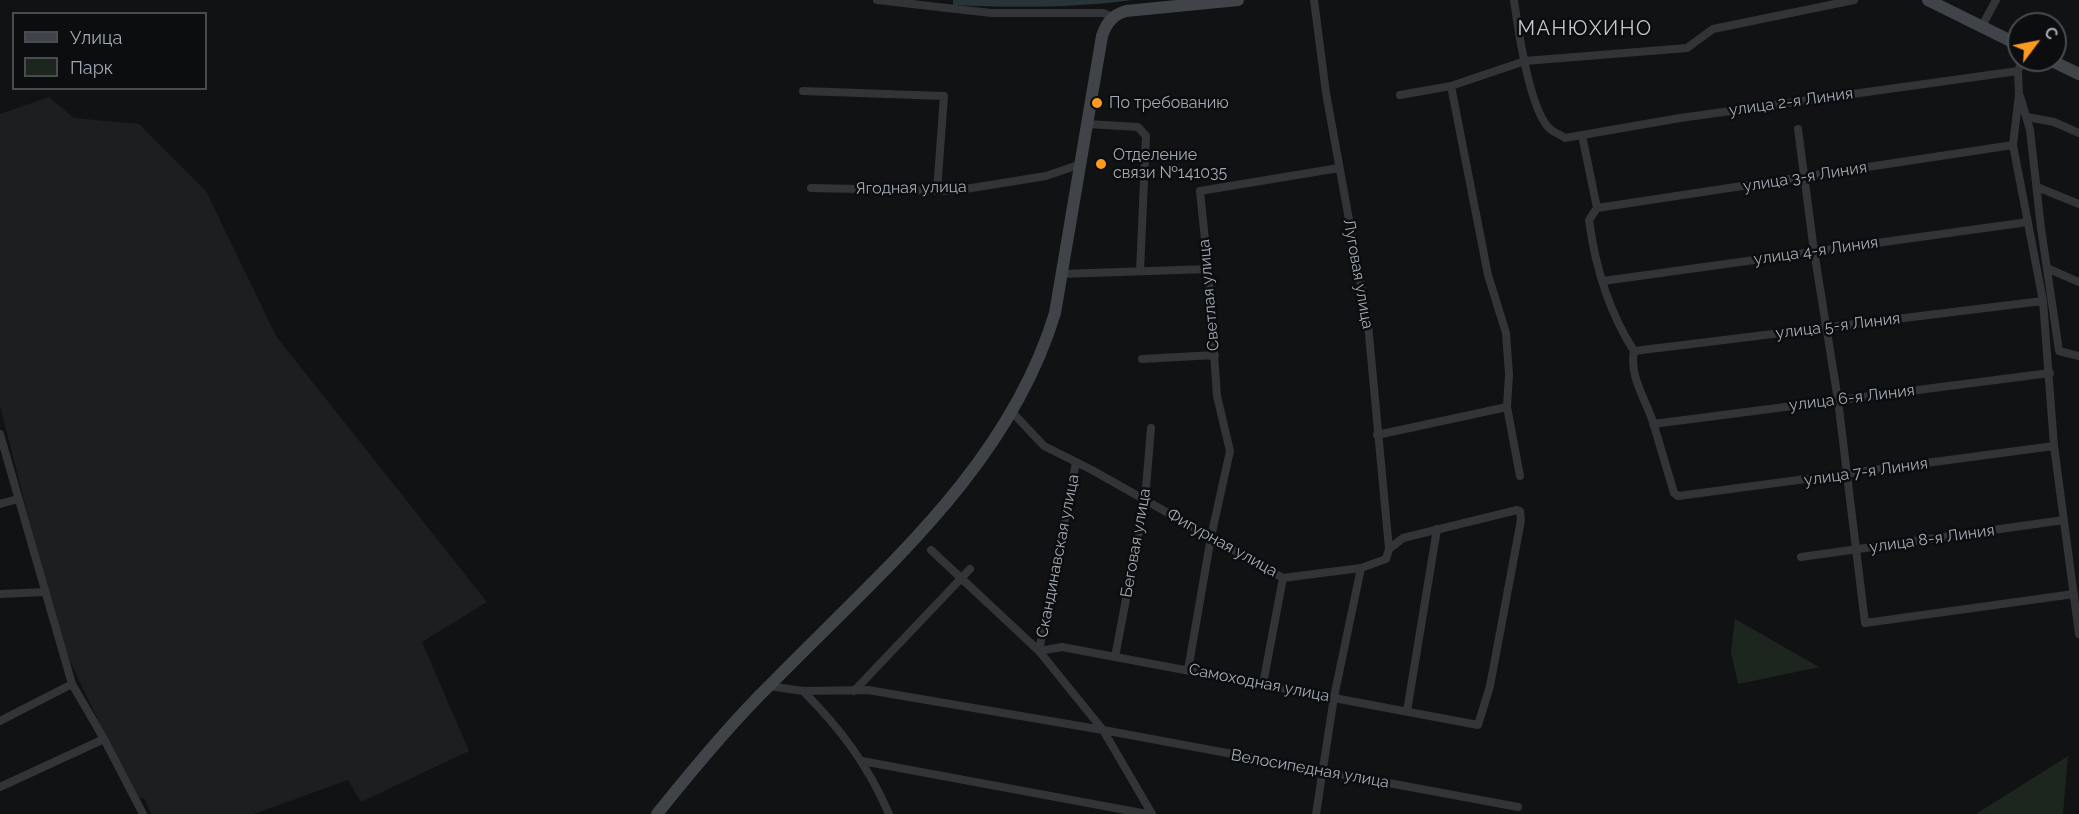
<!DOCTYPE html>
<meta charset="utf-8">
<style>
body{margin:0}
#map{position:relative;width:2079px;height:814px;overflow:hidden;background:#111213;font-family:Raleway,sans-serif}
canvas{display:block}
.legend{position:absolute;left:12px;top:12px;width:195px;height:78px;box-sizing:border-box;background:#0c0d0e;border:2px solid #484c51;margin:0;padding:8px 10px;list-style:none;font-size:18px;color:#a2aab5}
.legend li{display:flex;align-items:center;gap:12px;height:30px}
.legend b{width:30px;border:2px solid #484c51}
.north{position:absolute;left:2007px;top:12px;width:60px;height:60px;box-sizing:border-box;background:#0c0d0e;border:2px solid #484c51;border-radius:50%;rotate:58deg;font-size:16px;font-weight:700;line-height:24px;text-align:center;color:#a2aab5}
.north::after{content:'';display:block;margin:auto;width:21px;height:27px;background:#fc9a20;clip-path:polygon(50% 0,100% 100%,50% 72%,0 100%)}
</style>
<div id="map">
<canvas width="2079" height="814"></canvas>
<ul class="legend">
<li><b style="height:8px;background:#404348"></b>Улица</li>
<li><b style="height:16px;background:#1d261e"></b>Парк</li>
</ul>
<div class="north">С</div>
</div>
<script>
const g = document.querySelector('canvas').getContext('2d');
g.lineJoin = 'round';
function paint(path, color) { g.fillStyle = color; g.fill(path, 'evenodd'); }
function stroke(path, color, width, dash) { g.strokeStyle = color; g.lineWidth = width; g.lineCap = dash ? 'butt' : 'round'; g.setLineDash(dash || []); g.stroke(path); }
function write(font, color, halo, rows, align = 'center') {
  g.font = font + ' Raleway,sans-serif'; g.lineWidth = 5; g.setLineDash([]); g.textBaseline = 'middle'; g.strokeStyle = halo; g.fillStyle = color; for (const [text, x, y, turn = 0] of rows) {
    g.save(); g.translate(x, y); g.rotate((+turn || 0) * Math.PI / 180); g.textAlign = isNaN(turn) ? turn : align; if (halo) g.strokeText(text, 0, 0); g.fillText(text, 0, 0); g.restore();
  }
}
const built = new Path2D(`
 M49,97L74,118L139,124L206,191L276,336L487,602L422,642L469,751L361,802L348,780L254,814H151L144,798H135L60,640L0,406V114Z`);
const green = new Path2D(`
 M1735,619L1819,667H1820L1738,684L1731,652Z
 M2068,756L2063,814H1976Z`);
const water = new Path2D(`
 M953,0H1132C1073,8 1013,8 953,5Z`);
const street = new Path2D(`
 M877,0L991,13H1103L1113,17
 M1314,0L1326,93L1368,324L1389,549
 M1514,0C1518,29 1529,108 1549,128C1553,132 1561,135 1565,138L1680,118L2018,71
 M1982,26L1996,0
 M2022,60L2018,71L2019,94L2013,145L2043,301L2054,446L2079,634
 M1451,86L1488,275L1506,333L1509,374L1507,407L1520,476
 M803,91L944,96L937,191
 M1400,95L1451,86L1525,61L1687,48L1713,29L1854,0
 M2020,96L2030,130L2041,228L2059,351L2079,356
 M2027,117L2054,122L2079,133
 M1087,124L1138,127L1146,136L1140,271
 M1798,129L1814,251L1838,400L1865,623L2074,594
 M1582,135L1597,208L1589,220C1595,265 1609,312 1634,351C1629,376 1645,398 1653,422C1660,446 1667,470 1674,493L1678,496L2054,446
 M2037,187L2079,204
 M811,188L953,191L1046,176L1081,164
 M1597,208L2013,145
 M2049,269L2079,282
 M1062,274L1208,269
 M1603,281L2028,222
 M1634,351L2043,301
 M1142,359L1215,355
 M1011,411L1044,446L1092,470L1283,578L1361,568L1386,559L1389,549L1403,538L1517,510L1520,511L1521,520L1490,686L1478,725L1062,647L1039,651L1076,462
 M1653,424L2050,373
 M0,434L72,684L104,739L143,814
 M1377,435L1507,407
 M0,504L18,499
 M931,550L1039,651L1103,730L1152,814
 M1801,557L2064,520
 M0,594L45,592
 M1115,657L1145,500L1151,428
 M1188,670L1211,537L1230,451L1217,396L1208,269L1200,191L1339,168
 M1263,684L1283,578
 M768,686L803,691L868,690L1103,730L1518,807
 M803,691C840,728 868,765 889,814
 M854,691L970,569
 M1407,711L1437,529
 M0,721L72,684
 M862,761L1147,814
 M0,787L104,739
 M1316,814L1334,697L1361,568`);
const secondary = new Path2D(`
 M1928,0L2019,45
 M2050,60L2079,74
 M657,814C693,769 730,724 771,684C880,572 1008,468 1055,313L1102,36C1106,24 1112,15 1126,11L1238,0`);
const markers = [
 [1097,103,6,"#fc9a20"],
 [1101,164,6,"#fc9a20"]
];
const streetNames = [
 ["улица 2-я Линия",1791,102,-8],
 ["улица 3-я Линия",1805,177,-9],
 ["Ягодная улица",911,188,-1],
 ["улица 4-я Линия",1816,251,-8],
 ["Луговая улица",1358,274,80],
 ["Светлая улица",1209,295,-95],
 ["улица 5-я Линия",1838,326,-7],
 ["улица 6-я Линия",1852,398,-7],
 ["улица 7-я Линия",1866,472,-8],
 ["улица 8-я Линия",1932,539,-8],
 ["Беговая улица",1136,543,-80],
 ["Фигурная улица",1222,543,29],
 ["Скандинавская улица",1058,556,-79],
 ["Самоходная улица",1259,683,11],
 ["Велосипедная улица",1310,769,10]
];
const poiNames = [
 ["По требованию",1109,103],
 ["Отделение",1113,155],
 ["связи №141035",1113,173]
];
const quarterNames = [
 ["МАНЮХИНО",1585,29]
];
paint(built, '#1d1e20');
paint(green, '#1d261e');
paint(water, '#293439');
stroke(street, '#323438', 8);
stroke(secondary, '#404348', 12);
for (const [x, y, r, color] of markers) { const dot = new Path2D(); dot.arc(x, y, r, 0, 2 * Math.PI); g.fillStyle = color; g.fill(dot); stroke(dot, '#0c0d0e', 2); }
write('16px', '#a2aab5', '#0c0d0e', streetNames);
write('16px', '#a2aab5', '#0c0d0e', poiNames, 'left');
g.letterSpacing = '1.5px';
write('20px', '#c3c8d0', '#0c0d0e', quarterNames);
g.letterSpacing = '0px';
</script>
